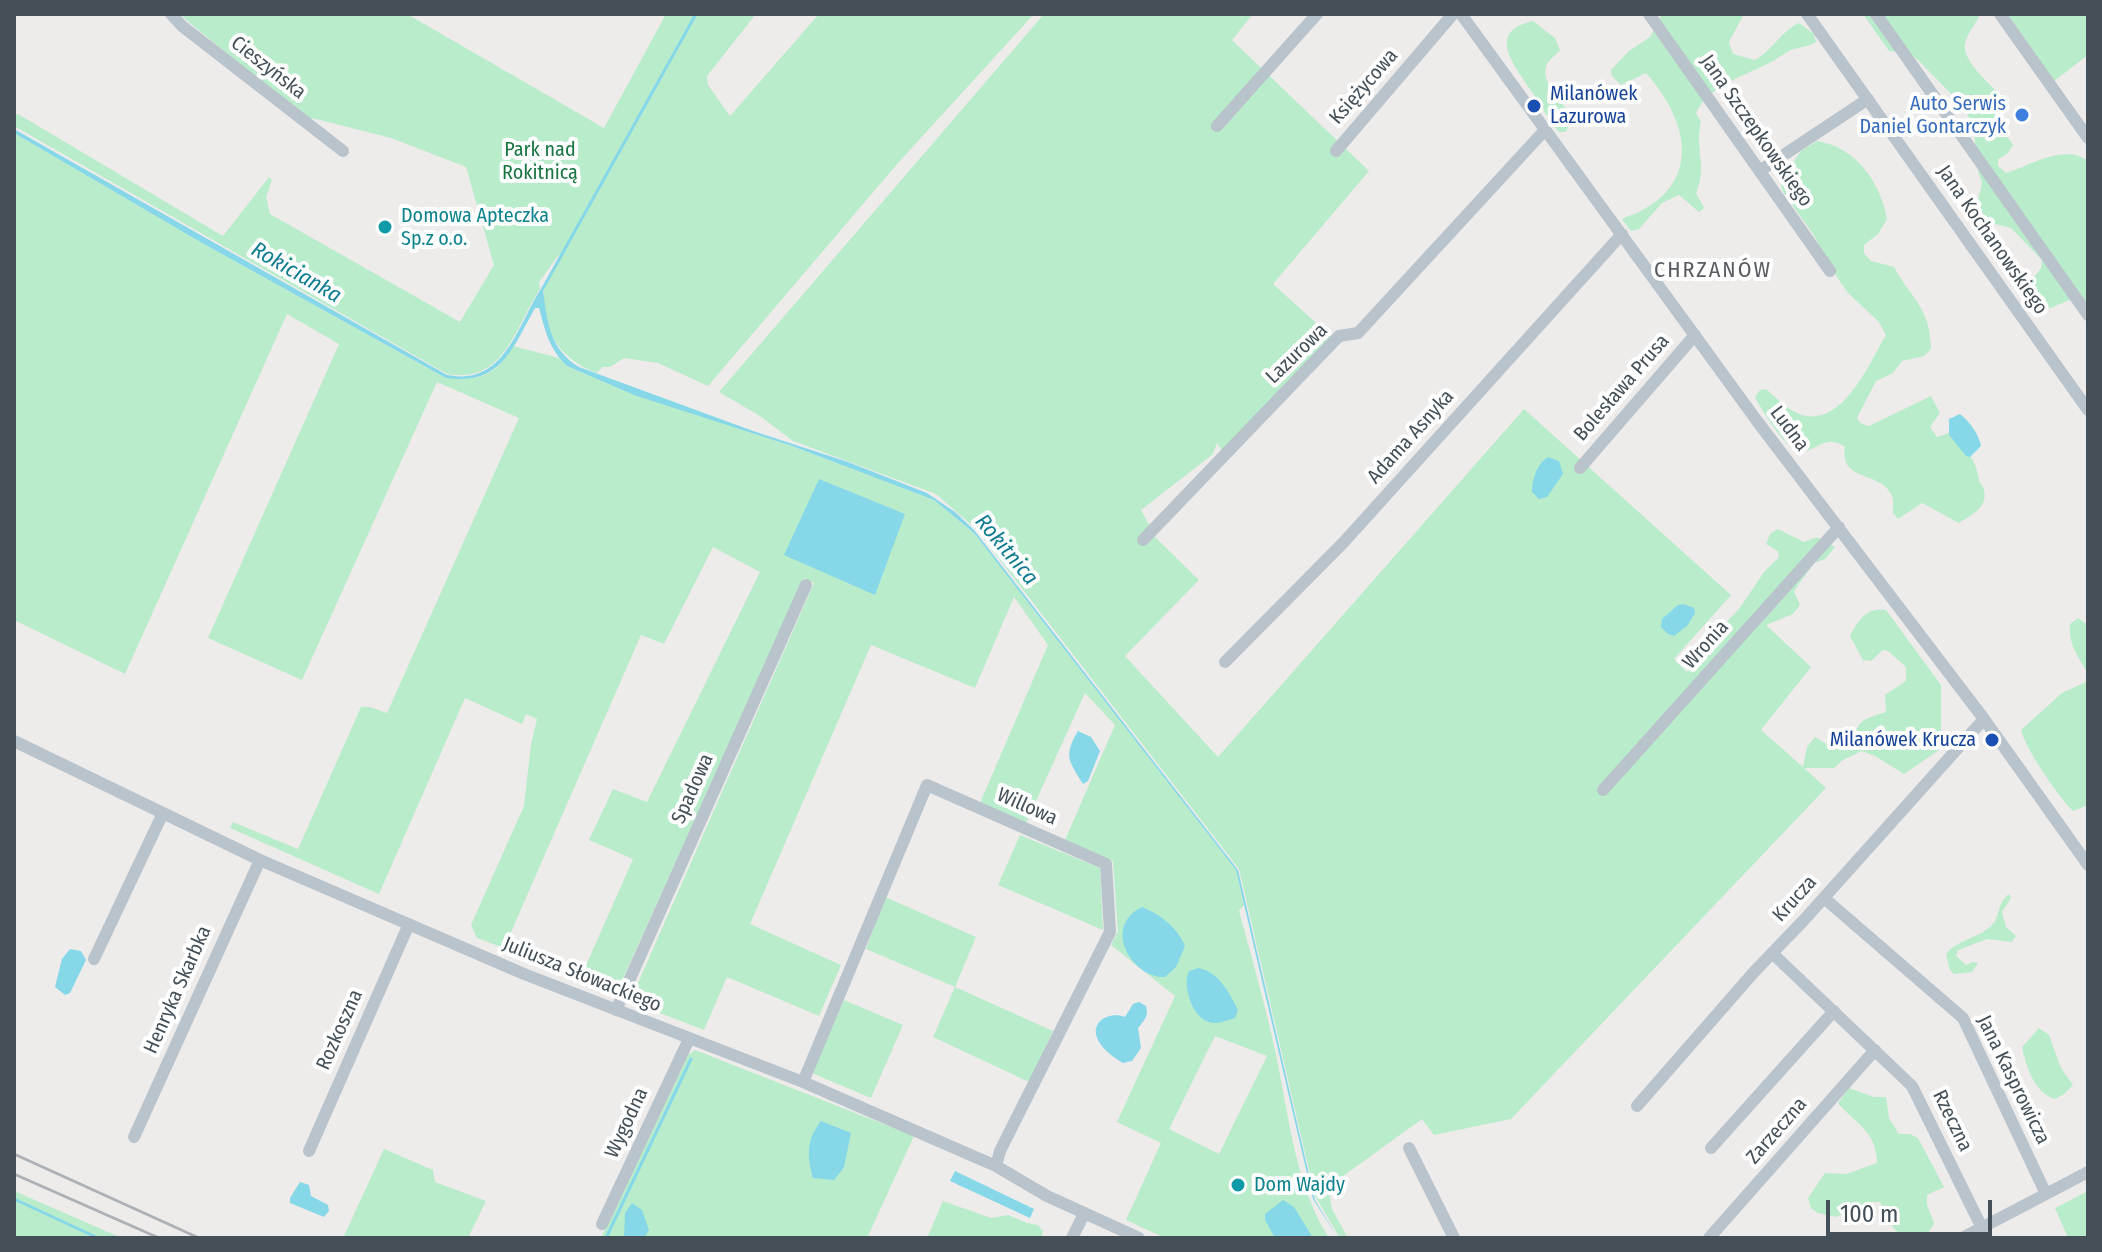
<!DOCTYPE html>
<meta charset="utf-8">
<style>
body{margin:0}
#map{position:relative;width:2102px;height:1252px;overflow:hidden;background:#eeebeb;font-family:"Fira Sans Condensed",sans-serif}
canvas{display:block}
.frame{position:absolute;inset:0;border:16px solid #444f58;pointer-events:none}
.scale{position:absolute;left:1826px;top:1200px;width:166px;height:36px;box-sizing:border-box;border:4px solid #444f58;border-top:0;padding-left:10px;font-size:24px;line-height:28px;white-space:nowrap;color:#444f58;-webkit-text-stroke:6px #fff;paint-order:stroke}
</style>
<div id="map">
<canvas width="2102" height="1252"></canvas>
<div class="frame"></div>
<div class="scale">100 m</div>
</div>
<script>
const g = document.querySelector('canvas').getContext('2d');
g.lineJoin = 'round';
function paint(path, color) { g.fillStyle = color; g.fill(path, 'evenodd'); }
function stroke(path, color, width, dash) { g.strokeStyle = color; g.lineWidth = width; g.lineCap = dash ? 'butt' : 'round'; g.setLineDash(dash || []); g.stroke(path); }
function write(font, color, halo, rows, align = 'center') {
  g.font = font + ' "Fira Sans Condensed",sans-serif'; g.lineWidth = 8; g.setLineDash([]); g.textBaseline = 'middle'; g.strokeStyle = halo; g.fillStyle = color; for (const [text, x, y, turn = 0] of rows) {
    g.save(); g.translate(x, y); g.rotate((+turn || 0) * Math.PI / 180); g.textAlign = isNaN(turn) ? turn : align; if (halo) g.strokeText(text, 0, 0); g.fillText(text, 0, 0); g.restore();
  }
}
const green = new Path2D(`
 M179,14H407L604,128L666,14H756L707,76L708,85L730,116L819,14H1034L898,163L708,386L658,363L624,358L610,367H602L597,373C561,360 541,331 544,291C545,278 557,264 561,252L539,282L540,289C514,329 504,384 447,374L14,126V115L18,114L223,236L269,177L272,180L266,197L270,214L460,322L494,265L466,167L391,138L312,118L309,121Z
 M1044,14H1253L1232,40L1369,171L1273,284L1335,340L1225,456L1217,443L1213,454L1141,510L1148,523L1156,528L1151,533L1199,580L1125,656L1218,757L1524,409L1731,595L1674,659L1687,672L1715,634L1739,609L1764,572L1779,557L1778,551L1766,544L1770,534L1778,529L1804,542L1817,537L1835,547L1825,559L1814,563L1794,591L1800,605L1793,614L1766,625L1811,667L1761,730L1803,767L1807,747L1815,737L1833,748H1850L1853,745C1857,718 1863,720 1886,712L1885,695L1906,681V667L1888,651L1883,650L1871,661L1863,660L1850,636C1858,620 1867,607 1886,610L1941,685V735L1939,750L1904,774L1875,756L1862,751L1843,760L1834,768H1804L1826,788L1511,1119L1434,1135L1422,1119L1328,1187L1332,1209L1348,1238H1340L1315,1196L1239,869L976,529L936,494L793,441L760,416L719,392Z
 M1662,14H1744L1729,42L1733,54L1755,60C1773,50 1780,32 1799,23L1814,34L1816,42C1807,47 1800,47 1791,50C1784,53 1776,60 1769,63C1746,75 1707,87 1696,113L1701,122C1694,150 1708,164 1696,193L1704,208L1699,212L1679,195L1662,203L1639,229L1631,231L1622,219C1627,216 1633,215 1639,212C1704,179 1686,118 1646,73L1621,85L1612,76L1611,70L1629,51L1650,37Z
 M1863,14H1980C1976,24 1967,34 1965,43C1961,60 1990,84 2001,96L1996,113L1999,124L2013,145L2007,154L1998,159V166L2006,173C2029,166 2065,143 2088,161V305L2083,298C2051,299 2046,327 2026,289L2041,268L2042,260L2011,228L1983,221L1976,210L1982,183L1978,171L1973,123L1957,100L1917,59L1907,53L1889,51Z
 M2005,14H2088V55L2053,82Z
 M1533,21L1555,38L1560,50C1557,54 1549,60 1547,64C1538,85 1568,103 1572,122L1565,132H1559C1549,120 1542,108 1534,95C1519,71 1482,32 1533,21Z
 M14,133L202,243L446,378C480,381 496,376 513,346L559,358L567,366L625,391L792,446L934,500L974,533L1236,870L1244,905L1239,911C1252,959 1266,1007 1276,1055C1289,1116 1295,1185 1329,1238H1165L1126,1220L1161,1143L1117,1122L1175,996L1111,945L1118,931L1113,861L1065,840L1115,725L1085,693L1026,823L980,803L1048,645L1014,597L975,688L871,645L750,924L841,965L819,1016L727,977L704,1030L634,1003V992L814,583L804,578L620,985L609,991L580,979L633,859L589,840L613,789L647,802L760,572L713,547L664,644L641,635L504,948L477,938L471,925L524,806L531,744L537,719L526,714L522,724L465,698L379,894L230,828L233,822L298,849L361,707H370L387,713L519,418L437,382L302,680L208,638L339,344L287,314L125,674L16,621L14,624ZM1215,1036L1267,1056L1219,1154L1169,1129Z
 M1817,141C1856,147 1881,183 1887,219L1878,234L1864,245V253L1871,261L1894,267C1912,300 1930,307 1931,349L1924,356L1902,361L1893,373L1876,381L1857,418L1860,423L1869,426L1931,396L1940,413L1930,427L1937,437L1948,433C1953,442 1960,444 1966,451C1974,459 1977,469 1979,479C1980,486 1983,484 1984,490C1988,508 1971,515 1959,523L1922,503L1898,519L1893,513C1893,507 1894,499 1891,494C1880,471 1839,482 1845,447C1823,432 1816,455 1798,451C1785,448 1761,409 1755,397L1760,390L1766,389C1777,398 1791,414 1807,416C1845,422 1870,362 1886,335L1879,322L1848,293L1837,277L1813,234L1783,192L1780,181L1801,151Z
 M2078,618L2088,625V674C2079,657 2068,645 2070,624Z
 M2088,681V805L2073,811C2058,796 2026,750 2021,730L2062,693Z
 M1020,835L1100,868L1103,930L998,885Z
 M2009,894L2011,898L2002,912L2006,927L2016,936L2012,942L1987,939L1958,950L1956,956L1966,965L1973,962L1978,963L1972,972L1954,974L1950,970L1946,954C1959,939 1976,939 1990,927C2001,918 1996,903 2009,894Z
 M885,897L976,937L955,987L1053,1031L1029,1082L933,1037L955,987L866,949Z
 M844,1000L903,1025L871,1098L814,1074L812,1070Z
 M2039,1028L2049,1035L2061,1068L2073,1085L2064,1094L2055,1099C2034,1093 2026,1066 2022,1047Z
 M695,1050L914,1136L867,1238H601L688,1055Z
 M1849,1088L1874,1097H1886L1889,1118L1899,1134H1910L1918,1138L1944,1187L1927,1195V1205L1934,1223C1927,1239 1918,1238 1903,1238L1891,1225L1880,1202H1869L1836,1217L1818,1213L1811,1208L1808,1198L1825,1173L1846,1174L1877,1163C1877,1132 1856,1124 1838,1103Z
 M384,1149L433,1170L435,1182L486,1201L468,1238H343Z
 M14,1191L122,1238H14Z
 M2088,1191V1238H2068L2055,1208Z
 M943,1201L991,1218L1008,1215L1027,1223L1038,1225L1043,1231L1041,1238H927Z`);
const water = new Path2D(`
 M14,129L447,375C503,386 516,330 540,290L543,289C547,320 549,349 579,367L753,431L848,462L927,493L955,512L974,530L1238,870L1315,1200L1338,1238L1313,1199L1236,870L974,533L934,500L792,446L634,395L567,366C549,349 545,330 539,308H535C512,349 501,386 446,378L202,243L14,133Z
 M1960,414C1969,421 1979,434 1981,446L1970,457L1966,456L1949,435V419Z
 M1548,457L1559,461L1563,474L1547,497L1539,499L1532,492C1532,479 1537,464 1548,457Z
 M819,479L905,514L875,595L784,555Z
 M1683,604L1694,608L1695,613L1687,626L1674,636L1668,634L1661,627L1662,619L1678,605Z
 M1078,731L1091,737L1100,751L1088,781L1083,784C1069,761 1063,756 1078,731Z
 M1142,907C1161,915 1177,927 1185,946L1176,967L1165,977C1133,979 1101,927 1142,907Z
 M70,949L81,951L86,960L70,993L65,995L55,987L62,959Z
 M1198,968C1218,971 1229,992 1238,1010L1235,1018C1227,1020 1218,1025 1209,1022C1192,1017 1182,986 1189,971Z
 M1139,1002L1146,1006C1149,1016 1144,1021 1138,1028L1141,1048L1132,1061L1123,1063C1113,1057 1103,1050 1098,1040C1089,1021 1110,1011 1125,1017L1133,1004Z
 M821,1121L851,1133L844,1167L834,1180L813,1178C807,1156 806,1140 821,1121Z
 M955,1171L1034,1209L1030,1218L950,1181Z
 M300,1182L309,1185L311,1196L328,1205L329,1211L324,1217L290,1203V1198Z
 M1283,1200L1294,1207L1313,1238H1275L1265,1220V1214Z
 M632,1203L642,1210L649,1230L644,1238H624L625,1213Z`);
const stream = new Path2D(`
 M542,290L696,14
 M14,1199L98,1238
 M606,1238L691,1059`);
const street = new Path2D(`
 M171,14L182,26L343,151
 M1461,14L1757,421L1984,719L2088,865
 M1649,14L1830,271
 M1807,14L2088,410
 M1876,14L2088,315
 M2000,14L2088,138
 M1217,126L1317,14
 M1336,151L1453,14
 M1761,170L1868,99
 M1580,468L1695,335
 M1143,540L1339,336L1358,333L1545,130
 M1225,662L1343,543L1622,234
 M14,741L260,860L524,974L803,1082L996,1166L1047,1196L1139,1238
 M1603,790L1839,527
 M1824,898L1963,1018L2046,1194
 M1772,953L1912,1086L1982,1228
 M94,959L163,813
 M616,1010L806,585
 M803,1082L927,785L1106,864L1110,932L1000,1151L996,1166
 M1637,1106L1754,972L1804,920L1984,719
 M134,1137L260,860
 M1409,1148L1454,1238
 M1711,1148L1834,1011
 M309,1151L409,924
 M602,1224L689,1039
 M1072,1238L1084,1214
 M1709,1238L1875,1050
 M1962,1238L2088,1172`);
const rail = new Path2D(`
 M14,1154L199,1238
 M14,1174L159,1238`);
const markers = [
 [1534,106,8,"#1a4fb4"],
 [2022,115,8,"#3f7fe0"],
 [385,227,8,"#0f9aa8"],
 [1992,740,8,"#1a4fb4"],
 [1238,1185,8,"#0f9aa8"]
];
const streetNames = [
 ["Cieszyńska",268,68,38],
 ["Księżycowa",1364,87,-49],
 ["Jana Szczepkowskiego",1756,131,55],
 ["Jana Kochanowskiego",1992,240,55],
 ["Lazurowa",1297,354,-44],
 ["Bolesława Prusa",1622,388,-49],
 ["Ludna",1789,429,53],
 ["Adama Asnyka",1411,437,-48],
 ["Wronia",1706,645,-48],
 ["Spadowa",693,789,-66],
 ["Willowa",1027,807,24],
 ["Krucza",1795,899,-48],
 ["Juliusza Słowackiego",582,975,22],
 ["Henryka Skarbka",178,990,-66],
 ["Rozkoszna",340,1030,-66],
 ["Jana Kasprowicza",2013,1080,64],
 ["Rzeczna",1952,1121,64],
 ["Wygodna",627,1123,-65],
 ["Zarzeczna",1777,1131,-49]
];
const transitNames = [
 ["Milanówek",1550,94],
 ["Lazurowa",1550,117],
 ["Milanówek Krucza",1976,740,"right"]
];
const shopNames = [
 ["Auto Serwis",2006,104],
 ["Daniel Gontarczyk",2006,127]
];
const parkNames = [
 ["Park nad",540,150],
 ["Rokitnicą",540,173]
];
const cultureNames = [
 ["Domowa Apteczka",401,216],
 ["Sp.z o.o.",401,239],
 ["Dom Wajdy",1254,1185]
];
const neighbourhoodNames = [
 ["CHRZANÓW",1713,271]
];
const waterNames = [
 ["Rokicianka",296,273,30],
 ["Rokitnica",1006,550,50]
];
paint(green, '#b9eccb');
paint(water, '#86d8e9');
stroke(stream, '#86d8e9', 3);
stroke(street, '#b9c3cb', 12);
stroke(rail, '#adb1b6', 3);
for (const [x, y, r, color] of markers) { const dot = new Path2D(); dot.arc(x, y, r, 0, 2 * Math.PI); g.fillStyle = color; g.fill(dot); stroke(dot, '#fff', 3); }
write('20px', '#444f58', '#fff', streetNames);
write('20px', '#164399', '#fff', transitNames, 'left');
write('20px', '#366cbe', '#fff', shopNames, 'right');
write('20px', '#187643', '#fff', parkNames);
write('20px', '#0d838f', '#fff', cultureNames, 'left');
g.letterSpacing = '2px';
write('22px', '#585c60', '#fff', neighbourhoodNames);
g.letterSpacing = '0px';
write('italic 22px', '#0f7c92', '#fff', waterNames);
</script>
